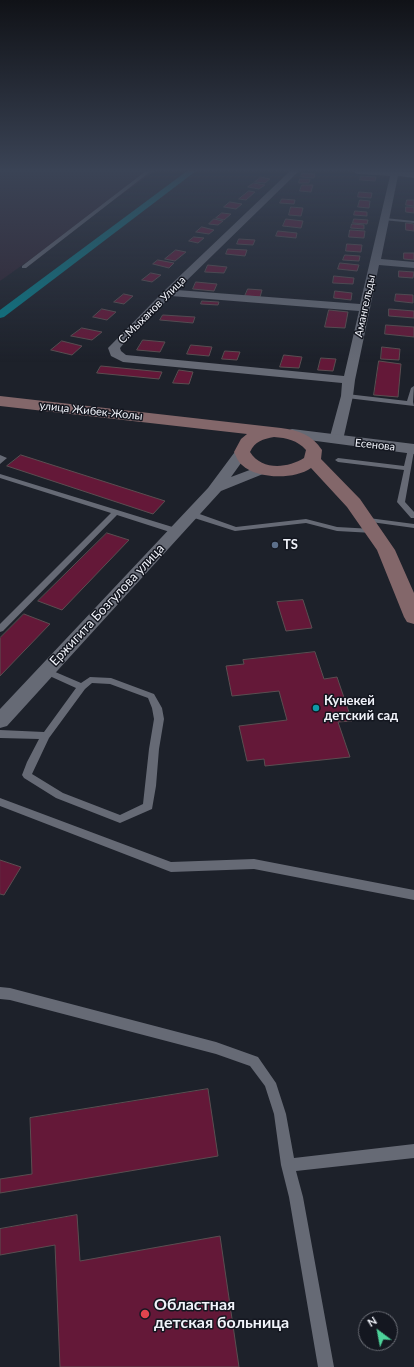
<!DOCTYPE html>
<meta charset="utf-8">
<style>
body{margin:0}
#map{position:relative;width:414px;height:1367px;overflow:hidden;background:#1d212a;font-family:Lato,sans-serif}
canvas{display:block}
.north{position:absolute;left:358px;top:1311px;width:40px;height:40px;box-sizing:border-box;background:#141720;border:1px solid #6c6f77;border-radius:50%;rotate:328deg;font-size:11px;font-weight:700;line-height:16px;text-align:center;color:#f1f3fa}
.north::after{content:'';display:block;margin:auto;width:14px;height:18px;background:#4dd39a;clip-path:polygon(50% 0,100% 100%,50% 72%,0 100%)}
</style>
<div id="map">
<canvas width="414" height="1367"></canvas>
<div class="north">N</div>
</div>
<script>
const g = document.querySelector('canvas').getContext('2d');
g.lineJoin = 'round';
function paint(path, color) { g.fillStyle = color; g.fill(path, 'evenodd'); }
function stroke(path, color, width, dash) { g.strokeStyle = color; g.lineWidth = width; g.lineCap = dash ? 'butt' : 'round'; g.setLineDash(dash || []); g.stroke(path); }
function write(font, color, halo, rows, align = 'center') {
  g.font = font + ' Lato,sans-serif'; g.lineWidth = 3; g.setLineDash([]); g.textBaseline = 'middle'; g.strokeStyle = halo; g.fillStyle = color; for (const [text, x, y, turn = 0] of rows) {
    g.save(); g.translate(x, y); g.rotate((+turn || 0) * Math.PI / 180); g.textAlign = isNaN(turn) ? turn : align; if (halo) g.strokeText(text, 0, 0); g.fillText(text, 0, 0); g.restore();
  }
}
const industrial = new Path2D(`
 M0,171H155L0,281Z`);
const canal = new Path2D(`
 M187,171H196L4,317L0,318V310Z`);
const building = new Path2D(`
 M302,173L315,174L314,178L301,177Z
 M361,176L376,177L375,181L360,180Z
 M261,177L270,179L265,183L255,182Z
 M300,179H310L309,183H299Z
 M254,183L265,185L259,189L248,187Z
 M302,185H313L311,192L300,191Z
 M249,191L255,192L246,200L239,199Z
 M359,192L372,193L371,198L358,197Z
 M282,199L295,200L294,204L280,203Z
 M360,200L370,201L369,208L358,207Z
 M407,200H414V206L406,205Z
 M230,202L242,204L236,209L224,207Z
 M291,207L303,208L301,216L289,215Z
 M406,207H414V213L406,212Z
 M355,211L367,212V216L354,215Z
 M222,213L231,214L224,220L216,218Z
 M214,219L223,221L218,225L209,224Z
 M286,219L303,221L301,228L283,226Z
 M354,219L368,220L367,224L353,223Z
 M406,223L414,224V231L406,230Z
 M352,224L364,225V229L351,228Z
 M202,227L214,230L209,234L196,232Z
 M350,230L365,231L364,238L349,237Z
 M278,231L297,233L296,238L276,236Z
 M194,237L204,238L198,243L189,241Z
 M239,239L255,240L253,245L237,244Z
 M347,244L362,245L361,252L346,251Z
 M228,249L247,250L245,256L226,254Z
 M176,250L186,252L175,261L165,259Z
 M404,253H414V260L404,259Z
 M345,255L360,256L359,261L343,260Z
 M158,260L174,263L169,268L153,264Z
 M340,263L359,265L357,271L338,269Z
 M208,265L227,267L224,273L205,272Z
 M399,271L414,272L413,278L399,277Z
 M151,273L161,275L152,282L142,280Z
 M334,276L354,278L353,284L333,283Z
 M196,282L217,284L214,291L193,289Z
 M248,289L262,290L260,297L245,296Z
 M335,291L352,293L351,300L334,298Z
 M124,294L133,296L124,304L114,302Z
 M396,294L413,295V303L395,301Z
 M202,301L219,302L218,305L201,304Z
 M102,309L116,312L107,320L93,317Z
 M389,309L414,311V318L389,316Z
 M329,310L348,312L345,328L325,327Z
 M163,315L195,317L193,323L160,320Z
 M386,325L414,327V337L385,334Z
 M82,328L102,332L92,340L71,336Z
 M143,340L165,342L160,352L137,350Z
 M62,341L82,346L72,355L51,350Z
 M191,345L212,347L209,356L187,354Z
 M382,347L400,349L399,360L381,359Z
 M225,351L240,352L237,360L222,359Z
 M284,355L302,357L299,368L280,367Z
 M321,358L336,359L333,371L318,370Z
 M379,361L401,364L398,397L374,395Z
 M101,366L162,372L159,379L97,373Z
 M179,370L193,372L189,384L173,383Z
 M21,455L165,501L153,514L7,466Z
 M107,533L129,540L62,610L38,601Z
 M303,600L312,628L286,631L277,602Z
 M24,614L50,624L0,676V638Z
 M315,652L324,679L337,677L352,721L338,722L350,757L265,766L264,759L247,761L239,726L287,720L279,691L232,696L226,666L244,664L243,660Z
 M0,860L21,867L4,895L0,894Z
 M208,1089L218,1156L0,1193V1179L32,1174L30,1118Z
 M77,1215L80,1261L220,1236L239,1367H60L55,1245L0,1255V1229Z`);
const service = new Path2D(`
 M146,171H151L26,268H22V266Z
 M385,218L414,221V223L383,220V218Z
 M414,386L413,402L414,406L347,398L344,396L347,394L407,401L411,388Z
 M411,447L413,448L414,451L405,502L414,512V518H411L397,502L404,470L338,462L335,460L338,458L404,466L408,449Z
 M0,455L7,458L0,464Z
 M0,474L179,529L180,531L179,533H173L117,515L3,631L0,632V624L111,513L0,478Z
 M188,512H194L236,527L306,519L337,527L373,529L377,531L373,533L337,531L306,523L235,531L188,516Z
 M361,517L414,524V528L364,521H361Z
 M46,668L81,683L90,677L111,678L154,694L162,708L164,719L159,749L156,786L152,809L120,823L56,798L24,778L22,775L27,762L39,739L0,738V730L44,732L76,688L43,673L42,671ZM92,683L110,684L148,698L152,708L154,719L149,749L143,804L120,815L63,793L32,774L49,738L85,689Z
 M0,798L171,862L254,859L414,890V900L254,869L171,872L0,806Z
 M0,987L10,988L216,1042L258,1057L276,1083L286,1114L294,1158L414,1144V1158L296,1171L303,1197L334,1367H318L289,1197L281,1165L274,1114L265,1086L250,1066L216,1054L10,1000L0,999Z`);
const minor = new Path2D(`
 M290,171H299L177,290L360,304L390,176L357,174L353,171L414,172V178L398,176L381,259L414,262V268L379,265L355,380L353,396L343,440L341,443H331L329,440L341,396L342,383L123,362L111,356L108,348L164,291ZM171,296L359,311L344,376L126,355L121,351L120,348L125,342Z
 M242,448L247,449L249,452L231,477L263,465L268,466L270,469L268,472L221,491L7,726L0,728V709L208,488L237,449Z`);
const tertiary = new Path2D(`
 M292,429L414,444V454L286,437L284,434L286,431Z`);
const secondary = new Path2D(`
 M0,396L281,428C299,430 312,435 322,450L321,459L360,499L395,550L414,593V624L407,622L404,617L377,550L347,507L311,468C294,480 257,479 242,465C238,462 236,456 234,452L241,439L247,434L0,406ZM274,437C287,438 297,440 306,450L304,458C288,468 262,471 250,452C255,441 263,439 274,437Z`);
const markers = [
 [275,545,4,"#5c6f8a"],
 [316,708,4,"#0f9aa8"],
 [145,1314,5,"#e0444e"]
];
const farStreetnames = [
 ["Амангельды",365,306,-78],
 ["С.Мыханов Улица",152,310,-45],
 ["улица Жибек-Жолы",91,411,6],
 ["Есенова",375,445,6]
];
const poiNames = [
 ["TS",283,545],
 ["Кунекей",324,701],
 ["детский сад",324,716]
];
const streetNames = [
 ["Ержигита Бозгулова улица",107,605,-47]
];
const nearPoinames = [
 ["Областная",154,1305],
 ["детская больница",154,1323]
];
paint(industrial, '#2f2331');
paint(canal, '#077a87');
paint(building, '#641838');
stroke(building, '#5a4e51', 1);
paint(service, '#666a75');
paint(minor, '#666a75');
paint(tertiary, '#666a75');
paint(secondary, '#83676a');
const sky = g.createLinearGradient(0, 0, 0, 362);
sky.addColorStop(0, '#101217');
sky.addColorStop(0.47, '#3a4355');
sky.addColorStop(1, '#3a435500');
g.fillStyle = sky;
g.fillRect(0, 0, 414, 362);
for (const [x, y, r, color] of markers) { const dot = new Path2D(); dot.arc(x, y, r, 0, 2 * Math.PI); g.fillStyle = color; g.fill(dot); stroke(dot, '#141720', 1.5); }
write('11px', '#f1f3fa', '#141720', farStreetnames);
write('bold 13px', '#f1f3fa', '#141720', poiNames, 'left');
write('13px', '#f1f3fa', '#141720', streetNames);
write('bold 16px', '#f1f3fa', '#141720', nearPoinames, 'left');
</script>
